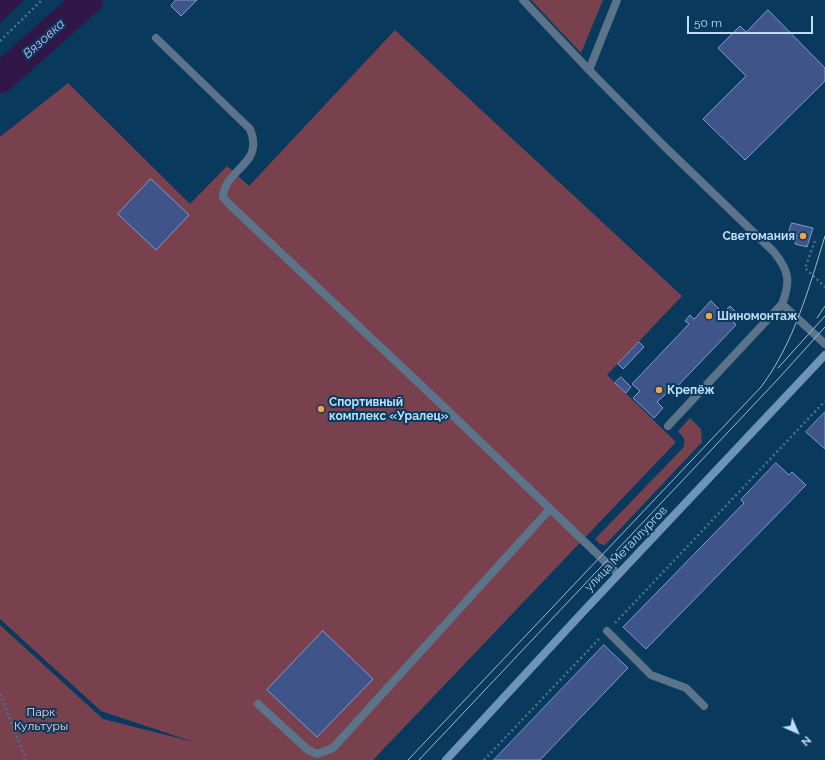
<!DOCTYPE html>
<meta charset="utf-8">
<style>
body{margin:0}
#map{position:relative;width:825px;height:760px;overflow:hidden;background:#093a5d;font-family:Raleway,sans-serif}
canvas{display:block}
.north{position:absolute;left:777px;top:712px;width:40px;height:40px;-webkit-text-stroke:3px #093a5d;paint-order:stroke;rotate:135deg;font-size:11px;font-weight:700;line-height:16px;text-align:center;color:#bfddf8}
.north::after{content:'';display:block;margin:auto;width:14px;height:18px;background:#bfddf8;clip-path:polygon(50% 0,100% 100%,50% 72%,0 100%)}
.scale{position:absolute;left:687px;top:16px;width:126px;height:18px;box-sizing:border-box;border:2px solid #bfddf8;border-top:0;padding-left:5px;font-size:12px;line-height:14px;white-space:nowrap;color:#bfddf8;-webkit-text-stroke:3px #093a5d;paint-order:stroke}
</style>
<div id="map">
<canvas width="825" height="760"></canvas>
<div class="north">N</div>
<div class="scale">50 m</div>
</div>
<script>
const g = document.querySelector('canvas').getContext('2d');
g.lineJoin = 'round';
function paint(path, color) { g.fillStyle = color; g.fill(path, 'evenodd'); }
function stroke(path, color, width, dash) { g.strokeStyle = color; g.lineWidth = width; g.lineCap = dash ? 'butt' : 'round'; g.setLineDash(dash || []); g.stroke(path); }
function write(font, color, halo, rows, align = 'center') {
  g.font = font + ' Raleway,sans-serif'; g.lineWidth = 4; g.setLineDash([]); g.textBaseline = 'middle'; g.strokeStyle = halo; g.fillStyle = color; for (const [text, x, y, turn = 0] of rows) {
    g.save(); g.translate(x, y); g.rotate((+turn || 0) * Math.PI / 180); g.textAlign = isNaN(turn) ? turn : align; if (halo) g.strokeText(text, 0, 0); g.fillText(text, 0, 0); g.restore();
  }
}
const green = new Path2D(`
 M531,0H603L581,53Z
 M395,30L682,296L607,375L676,442L373,760H0V625L103,719L194,742L101,711L0,619V137L68,83L190,204L227,166L249,186Z
 M690,418L701,429L702,442L605,545L600,544L595,539L683,448C687,440 683,437 678,431Z`);
const water = new Path2D(`
 M0,0H24L0,23Z`);
const river = new Path2D(`
 M0,78L88,0`);
const building = new Path2D(`
 M176,0H197L181,16L171,6Z
 M768,10L825,68V81L745,160L703,119L746,76L718,48L740,26L746,32Z
 M151,179L189,215L156,250L118,214Z
 M792,223L813,228L807,247L795,244L797,235L789,232Z
 M711,301L723,313L730,306L740,316L734,323L736,325L670,394L668,392L657,402L663,408L654,418L633,398L640,391L632,384L689,324L685,321L690,315L694,319Z
 M639,342L644,347L623,369L618,364Z
 M621,377L631,387L626,393L615,383Z
 M825,412V449L806,432Z
 M776,463L789,475L792,472L806,485L646,649L623,627L744,503L741,500Z
 M323,631L373,679L317,737L267,690Z
 M604,645L628,668L540,760H494Z`);
const path = new Path2D(`
 M0,41L42,0
 M815,241L805,268L825,287
 M615,623L825,401
 M0,694L26,760
 M484,760L599,639`);
const lane = new Path2D(`
 M523,0L589,70L663,145L774,252C789,271 791,281 782,304
 M156,38L250,129C265,165 225,168 223,197L229,204L442,405L618,574
 M589,70L617,0
 M668,426L782,304L825,344
 M258,704L308,750L317,754L333,748L550,509`);
const street = new Path2D(`
 M607,631L651,675L686,688L704,706`);
const secondary = new Path2D(`
 M446,760L581,614L825,355`);
const tram = new Path2D(`
 M817,318L825,306
 M778,368L825,316
 M408,760L761,387C794,343 809,288 825,236
 M419,760L779,378L825,327`);
const markers = [
 [803,236,4,"#f5a346"],
 [709,316,4,"#f5a346"],
 [659,390,4,"#f5a346"],
 [321,409,4,"#f5a346"]
];
const poiNames = [
 ["Светомания",795,236,"right"],
 ["Шиномонтаж",717,316],
 ["Крепёж",667,390],
 ["Спортивный",329,402],
 ["комплекс «Уралец»",329,416]
];
const streetNames = [
 ["улица Металлургов",626,549,-46]
];
const parkNames = [
 ["Парк",41,712],
 ["Культуры",41,726]
];
const waterNames = [
 ["Вязовка",44,39,-42]
];
paint(green, '#79414e');
paint(water, '#311748');
stroke(river, '#311748', 30);
paint(building, '#3f5488');
stroke(building, '#7e9ad9', 1);
stroke(path, '#487292', 2.5, [2, 3]);
stroke(lane, '#5b7489', 8);
stroke(street, '#5b7489', 8);
stroke(secondary, '#6e95b7', 8);
stroke(tram, '#99bbd8', 1);
for (const [x, y, r, color] of markers) { const dot = new Path2D(); dot.arc(x, y, r, 0, 2 * Math.PI); g.fillStyle = color; g.fill(dot); stroke(dot, '#093a5d', 1.5); }
write('bold 12px', '#bfddf8', '#093a5d', poiNames, 'left');
write('12px', '#bfddf8', '#093a5d', streetNames);
write('12px', '#f9d0d7', '#093a5d', parkNames);
write('italic 13px', '#d1b2f3', '#093a5d', waterNames);
</script>
